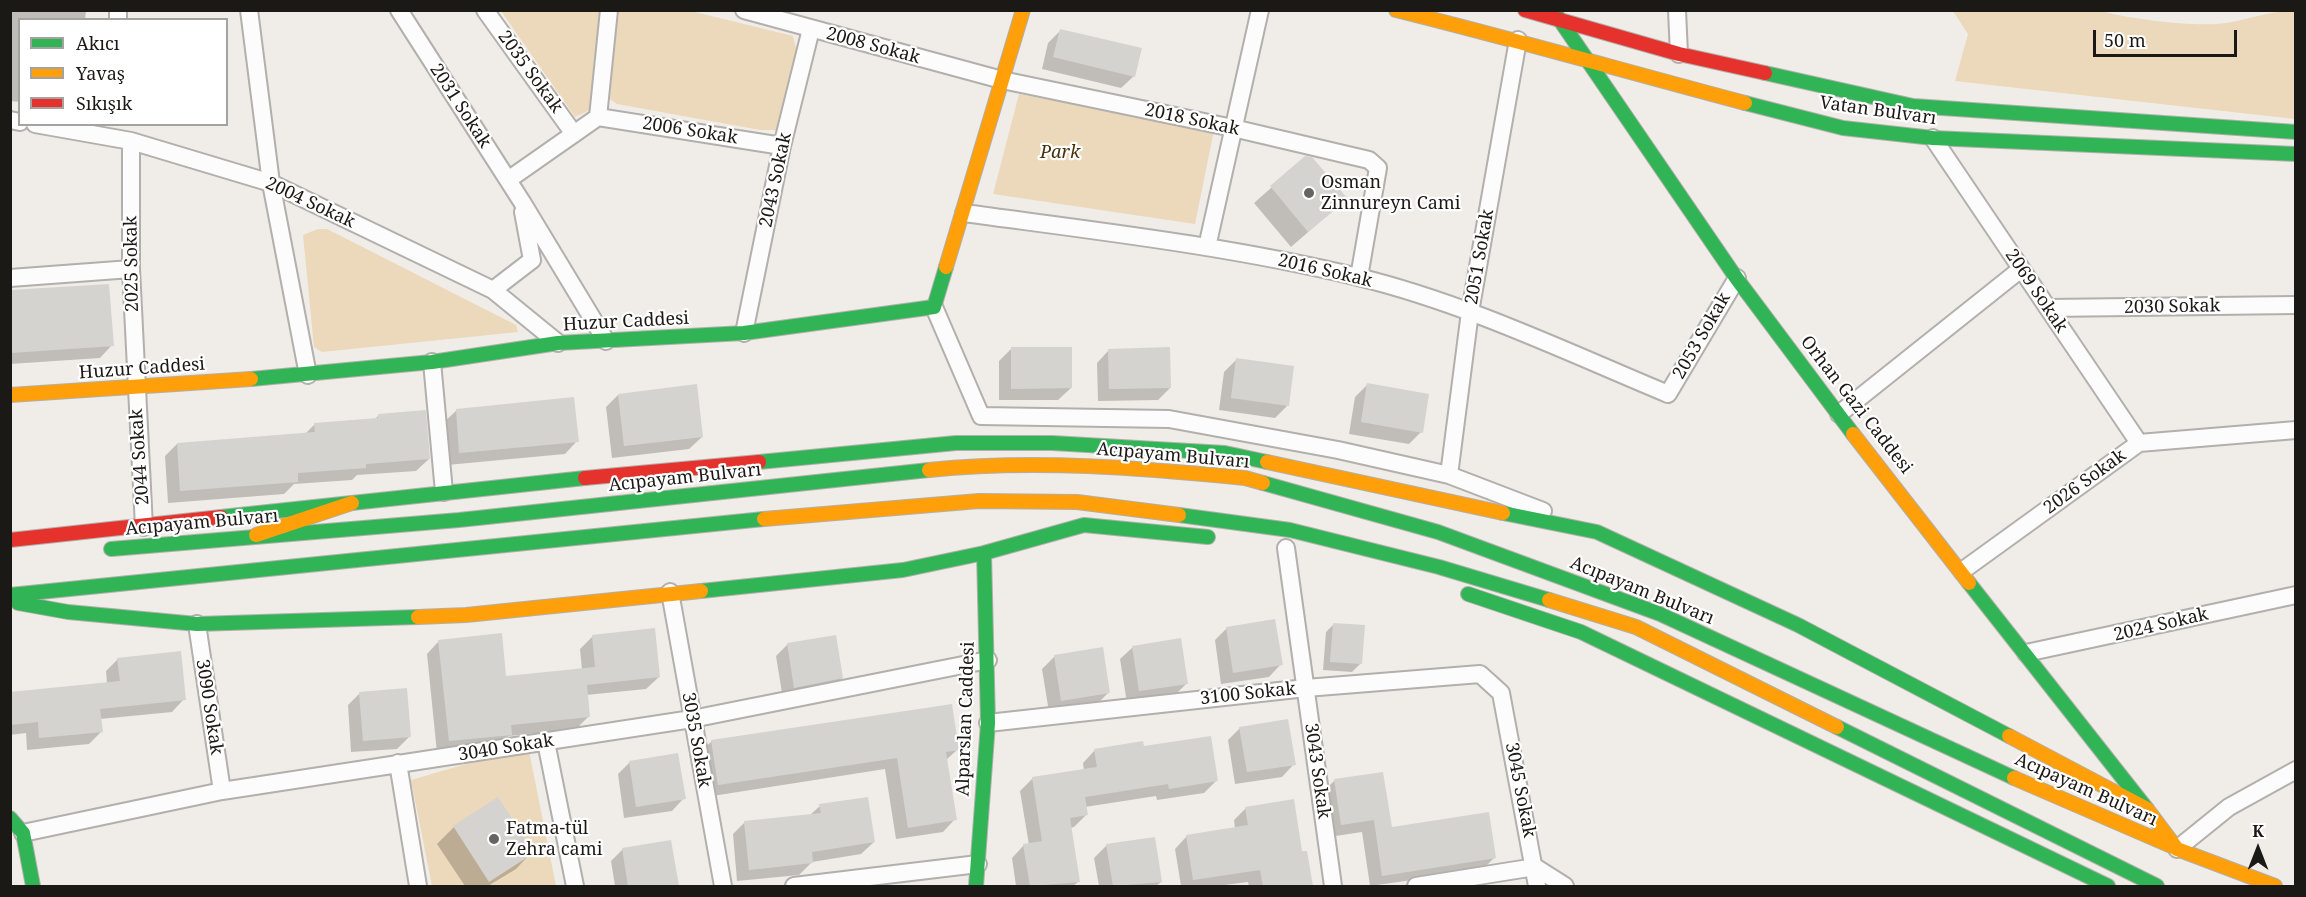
<!DOCTYPE html>
<meta charset="utf-8">
<style>
body{margin:0}
#map{position:relative;width:2306px;height:897px;overflow:hidden;background:#f0ede8;font-family:"Noto Serif",serif}
canvas{display:block}
.frame{position:absolute;inset:0;border:12px solid #1b1916;pointer-events:none}
.legend{position:absolute;left:18px;top:18px;width:210px;height:108px;box-sizing:border-box;background:#fff;border:2px solid #a4a3a2;margin:0;padding:8px 10px;list-style:none;font-size:18px;color:#1b1916}
.legend li{display:flex;align-items:center;gap:12px;height:30px}
.legend b{width:30px;border:2px solid #a4a3a2}
.north{position:absolute;left:2228px;top:819px;width:60px;height:60px;-webkit-text-stroke:4px #fff;paint-order:stroke;rotate:0deg;font-size:16px;font-weight:700;line-height:24px;text-align:center;color:#1b1916}
.north::after{content:'';display:block;margin:auto;width:21px;height:27px;background:#1b1916;clip-path:polygon(50% 0,100% 100%,50% 72%,0 100%)}
.scale{position:absolute;left:2093px;top:30px;width:144px;height:27px;box-sizing:border-box;border:3px solid #1b1916;border-top:0;padding-left:8px;font-size:18px;line-height:21px;white-space:nowrap;color:#1b1916;-webkit-text-stroke:4px #fff;paint-order:stroke}
</style>
<div id="map">
<canvas width="2306" height="897"></canvas>
<div class="frame"></div>
<ul class="legend">
<li><b style="height:8px;background:#30b455"></b>Akıcı</li>
<li><b style="height:8px;background:#ff9f0a"></b>Yavaş</li>
<li><b style="height:8px;background:#e5322d"></b>Sıkışık</li>
</ul>
<div class="north">K</div>
<div class="scale">50 m</div>
</div>
<script>
const g = document.querySelector('canvas').getContext('2d');
g.lineJoin = 'round';
function paint(path, color) { g.fillStyle = color; g.fill(path, 'evenodd'); }
function stroke(path, color, width, dash) { g.strokeStyle = color; g.lineWidth = width; g.lineCap = dash ? 'butt' : 'round'; g.setLineDash(dash || []); g.stroke(path); }
function write(font, color, halo, rows, align = 'center') {
  g.font = font + ' "Noto Serif",serif'; g.lineWidth = 4.5; g.setLineDash([]); g.textBaseline = 'middle'; g.strokeStyle = halo; g.fillStyle = color; for (const [text, x, y, turn = 0] of rows) {
    g.save(); g.translate(x, y); g.rotate((+turn || 0) * Math.PI / 180); g.textAlign = isNaN(turn) ? turn : align; if (halo) g.strokeText(text, 0, 0); g.fillText(text, 0, 0); g.restore();
  }
}
const green = new Path2D(`
 M501,11H600L592,109L575,117Z
 M617,11H691L793,36L797,52L776,130H760L617,104L610,99Z
 M1953,11H2101C2128,19 2189,26 2217,24C2244,22 2268,10 2295,11V119L1955,81L1968,34Z
 M1019,94L1214,130L1195,224L993,194Z
 M318,229H327L516,325L518,332L322,352L314,347L303,235Z
 M528,746L556,886H432L411,780Z`);
const shadow = new Path2D(`
 M10,10H86L85,20H20V102L10,101Z
 M1061,30L1134,76L1121,88L1042,69L1048,43Z
 M1306,157L1346,199L1291,247L1254,203Z
 M10,294L112,345L100,358L10,364Z
 M1011,349L1071,388L1058,400H999V361Z
 M1109,350L1170,388L1158,400L1098,401L1097,363Z
 M1237,359L1287,406L1275,418L1219,410L1224,372Z
 M1368,384L1421,432L1409,444L1349,434L1355,397Z
 M618,395L702,437L689,449L612,458L606,407Z
 M457,410L577,441L565,454L447,465L444,422Z
 M379,415L429,459L416,471L357,475L352,480L294,484L284,494L168,503L165,456L177,444L305,434L315,424L374,420Z
 M1334,624L1360,664L1352,672L1323,670L1326,632Z
 M1227,628L1281,664L1269,677L1221,684L1215,640Z
 M593,636L659,677L646,689L586,695L589,716L576,729L509,736L498,746L437,753L427,654L439,641L505,678L582,670L580,649Z
 M788,644L842,678L829,690L783,699L776,656Z
 M1133,647L1187,683L1174,696L1127,703L1120,659Z
 M1055,656L1109,692L1096,705L1049,712L1042,669Z
 M118,659L184,699L172,712L100,719L101,732L89,744L27,750L26,733L10,735V694L107,684L106,671Z
 M360,693L409,737L397,749L351,752L348,705Z
 M1240,728L1294,764L1282,777L1235,784L1228,740Z
 M712,741L958,749L946,760L955,819L943,832L896,839L885,769L706,797L699,753Z
 M1143,748L1216,781L1204,793L1157,800L1156,796L1085,807L1086,815L1074,827L1070,828L1078,882L1073,886H1016L1012,858L1024,845H1029L1020,791L1032,779L1084,771L1083,763L1095,750Z
 M630,762L684,798L672,811L624,818L618,774Z
 M1334,781L1390,829L1495,857L1482,870L1370,886L1362,832L1329,837L1322,793Z
 M498,799L532,852L516,869L488,886H465L437,844L454,827Z
 M820,806L874,842L861,854L812,862L799,875L737,881L733,834L745,822L810,815Z
 M1246,808L1301,853L1306,852L1311,886H1249L1248,882L1217,886H1181L1175,849L1187,836L1235,829L1234,820Z
 M1107,845L1161,882L1156,886H1099L1094,858Z
 M623,849L677,885L615,886L611,861Z`);
const building = new Path2D(`
 M1060,29L1142,48L1135,77L1053,57Z
 M1305,156L1312,157L1348,199L1308,232L1270,186Z
 M109,284L114,346L10,353V290Z
 M1011,347H1072V388L1011,389Z
 M1170,347L1171,388L1109,389L1108,349Z
 M1236,358L1294,366L1289,406L1231,398Z
 M1367,383L1429,394L1423,433L1361,422Z
 M697,384L703,437L624,446L618,394Z
 M574,397L579,442L459,453L456,409Z
 M426,410L430,459L366,464V468L298,473V482L180,491L177,443L315,432L314,423L378,418V414Z
 M1275,619L1283,665L1233,673L1226,627Z
 M1333,623L1365,625L1362,664L1330,662Z
 M655,628L660,677L587,685L590,717L511,725L512,735L449,741L438,640L502,633L506,676L595,667L592,635Z
 M836,635L843,678L794,688L787,643Z
 M1181,638L1188,684L1139,691L1132,646Z
 M1103,647L1110,693L1061,701L1054,655Z
 M181,651L186,700L100,709L103,732L39,738L38,722L10,725V692L120,681L117,658Z
 M407,688L411,737L363,741L359,692Z
 M952,704L959,750L946,752L957,820L908,828L897,758L718,785L711,740Z
 M1288,719L1296,765L1247,772L1239,727Z
 M1211,736L1218,781L1169,789L1168,784L1085,797L1088,815L1070,818L1080,882L1030,886L1023,844L1042,841L1032,777L1097,767L1094,749L1143,741L1144,746Z
 M678,753L686,799L636,807L629,761Z
 M1383,772L1392,827L1489,812L1496,858L1382,876L1374,820L1341,825L1334,779Z
 M498,797L534,853L489,882L453,826Z
 M868,797L875,842L812,852L813,863L749,870L744,821L821,813L819,804Z
 M1294,799L1302,851H1307L1313,886H1263L1260,870L1193,880L1186,835L1248,825L1245,807Z
 M1155,837L1162,882L1113,886L1106,844Z
 M671,840L679,886H628L622,848Z`);
const street = new Path2D(`
 M249,10L271,183L308,375
 M399,10L522,202L606,341
 M485,10L574,134
 M744,10L1002,80L1233,128L1369,160L1378,168L1359,277
 M1677,10L1679,54
 M118,20V10
 M598,117L782,146
 M10,120L20,122
 M35,124L131,141L271,183L493,290L558,343
 M1933,138L2139,443
 M131,141V269L144,527
 M508,180L598,117L609,10
 M964,213C1096,231 1229,246 1358,277C1465,303 1567,352 1668,394L1737,278
 M1207,247L1260,10
 M10,278L131,269
 M493,290L532,260L523,212
 M934,307L981,416L1169,419L1338,450L1449,475L1543,511
 M2048,308L2296,305
 M744,333L782,146L811,29
 M432,362L444,492
 M1839,414L2021,269
 M1449,475L1470,312L1518,40
 M1286,548L1333,886
 M1962,571L2139,443L2296,430
 M670,592L723,886
 M197,624L222,791
 M2026,653L2296,595
 M988,723L1306,688L1480,674L1501,693L1537,886
 M546,742L575,886
 M398,763L418,886
 M23,833L222,791L692,719L988,660
 M2177,849L2229,807L2296,770
 M1535,867L1565,886
 M794,886L978,864
 M1416,886L1535,867`);
const fast = new Path2D(`
 M1553,10L1737,279L1853,434
 M1765,73L1913,106L2296,132
 M1745,103L1843,128L1933,138L2296,154
 M251,379L432,362L558,343L744,333L934,307L946,267
 M759,462L956,443H1052L1225,453L1267,462
 M1263,483L1438,532L1660,614L2014,778
 M1503,513L1597,532L1798,625L2009,736
 M1179,515L1290,530L1439,567L1549,600
 M221,517L585,478
 M111,549L459,520L929,470
 M1969,583L2147,809
 M701,591L903,570L984,553L1084,525L1208,537
 M1468,594L1581,632L2108,886
 M10,595L764,519
 M18,603L68,612L197,624L418,617
 M1837,727L2157,886
 M10,818L23,833L33,886
 M976,886L988,723L984,553`);
const slow = new Path2D(`
 M1396,10C1513,39 1628,72 1745,103
 M946,267L1023,10
 M10,395L251,379
 M1853,434L1969,583
 M1267,462L1503,513
 M929,470C1035,459 1140,468 1245,478L1263,483
 M764,519L979,501L1077,502L1179,515
 M256,535L352,503
 M1549,600L1636,627L1837,727
 M418,617L466,615L701,591
 M2009,736L2147,809L2177,849L2275,886
 M2014,778L2176,848`);
const jam = new Path2D(`
 M1525,10L1679,54L1765,73
 M585,478L759,462
 M10,540L221,517`);
const markers = [
 [1309,193,6,"#666360"],
 [494,839,6,"#666360"]
];
const streetNames = [
 ["2008 Sokak",873,46,15],
 ["2035 Sokak",530,72,54],
 ["2031 Sokak",460,106,57],
 ["Vatan Bulvarı",1878,111,8],
 ["2018 Sokak",1192,120,12],
 ["2006 Sokak",690,131,9],
 ["2043 Sokak",776,180,-78],
 ["2004 Sokak",310,203,25],
 ["2051 Sokak",1480,257,-80],
 ["2025 Sokak",132,264,-91],
 ["2016 Sokak",1325,271,13],
 ["2069 Sokak",2036,291,56],
 ["2030 Sokak",2172,307,-1],
 ["Huzur Caddesi",626,322,-3],
 ["2053 Sokak",1702,336,-60],
 ["Huzur Caddesi",142,369,-4],
 ["Orhan Gazi Caddesi",1856,405,52],
 ["Acıpayam Bulvarı",1173,456,5],
 ["2044 Sokak",140,457,-94],
 ["Acıpayam Bulvarı",685,478,-6],
 ["2026 Sokak",2085,482,-36],
 ["Acıpayam Bulvarı",202,523,-5],
 ["Acıpayam Bulvarı",1642,591,22],
 ["2024 Sokak",2161,625,-13],
 ["3100 Sokak",1248,694,-6],
 ["3090 Sokak",209,707,81],
 ["Alparslan Caddesi",966,719,-88],
 ["3035 Sokak",696,740,80],
 ["3040 Sokak",506,748,-9],
 ["3043 Sokak",1317,771,82],
 ["3045 Sokak",1520,790,79],
 ["Acıpayam Bulvarı",2086,790,24]
];
const parkNames = [
 ["Park",1060,153]
];
const poiNames = [
 ["Osman",1321,183],
 ["Zinnureyn Cami",1321,204],
 ["Fatma-tül",506,829],
 ["Zehra cami",506,850]
];
paint(green, '#ecd8ba');
paint(shadow, '#0003');
paint(building, '#d5d3d0');
stroke(street, '#b2afac', 20);
stroke(fast, '#b2afac', 16);
stroke(slow, '#b2afac', 16);
stroke(jam, '#b2afac', 16);
stroke(street, '#fdfcfc', 16);
stroke(fast, '#30b455', 14);
stroke(slow, '#ff9f0a', 14);
stroke(jam, '#e5322d', 14);
for (const [x, y, r, color] of markers) { const dot = new Path2D(); dot.arc(x, y, r, 0, 2 * Math.PI); g.fillStyle = color; g.fill(dot); stroke(dot, '#fff', 2); }
write('18px', '#1b1916', '#fff', streetNames);
write('italic 18px', '#46300a', '#fff', parkNames);
write('18px', '#1b1916', '#fff', poiNames, 'left');
</script>
